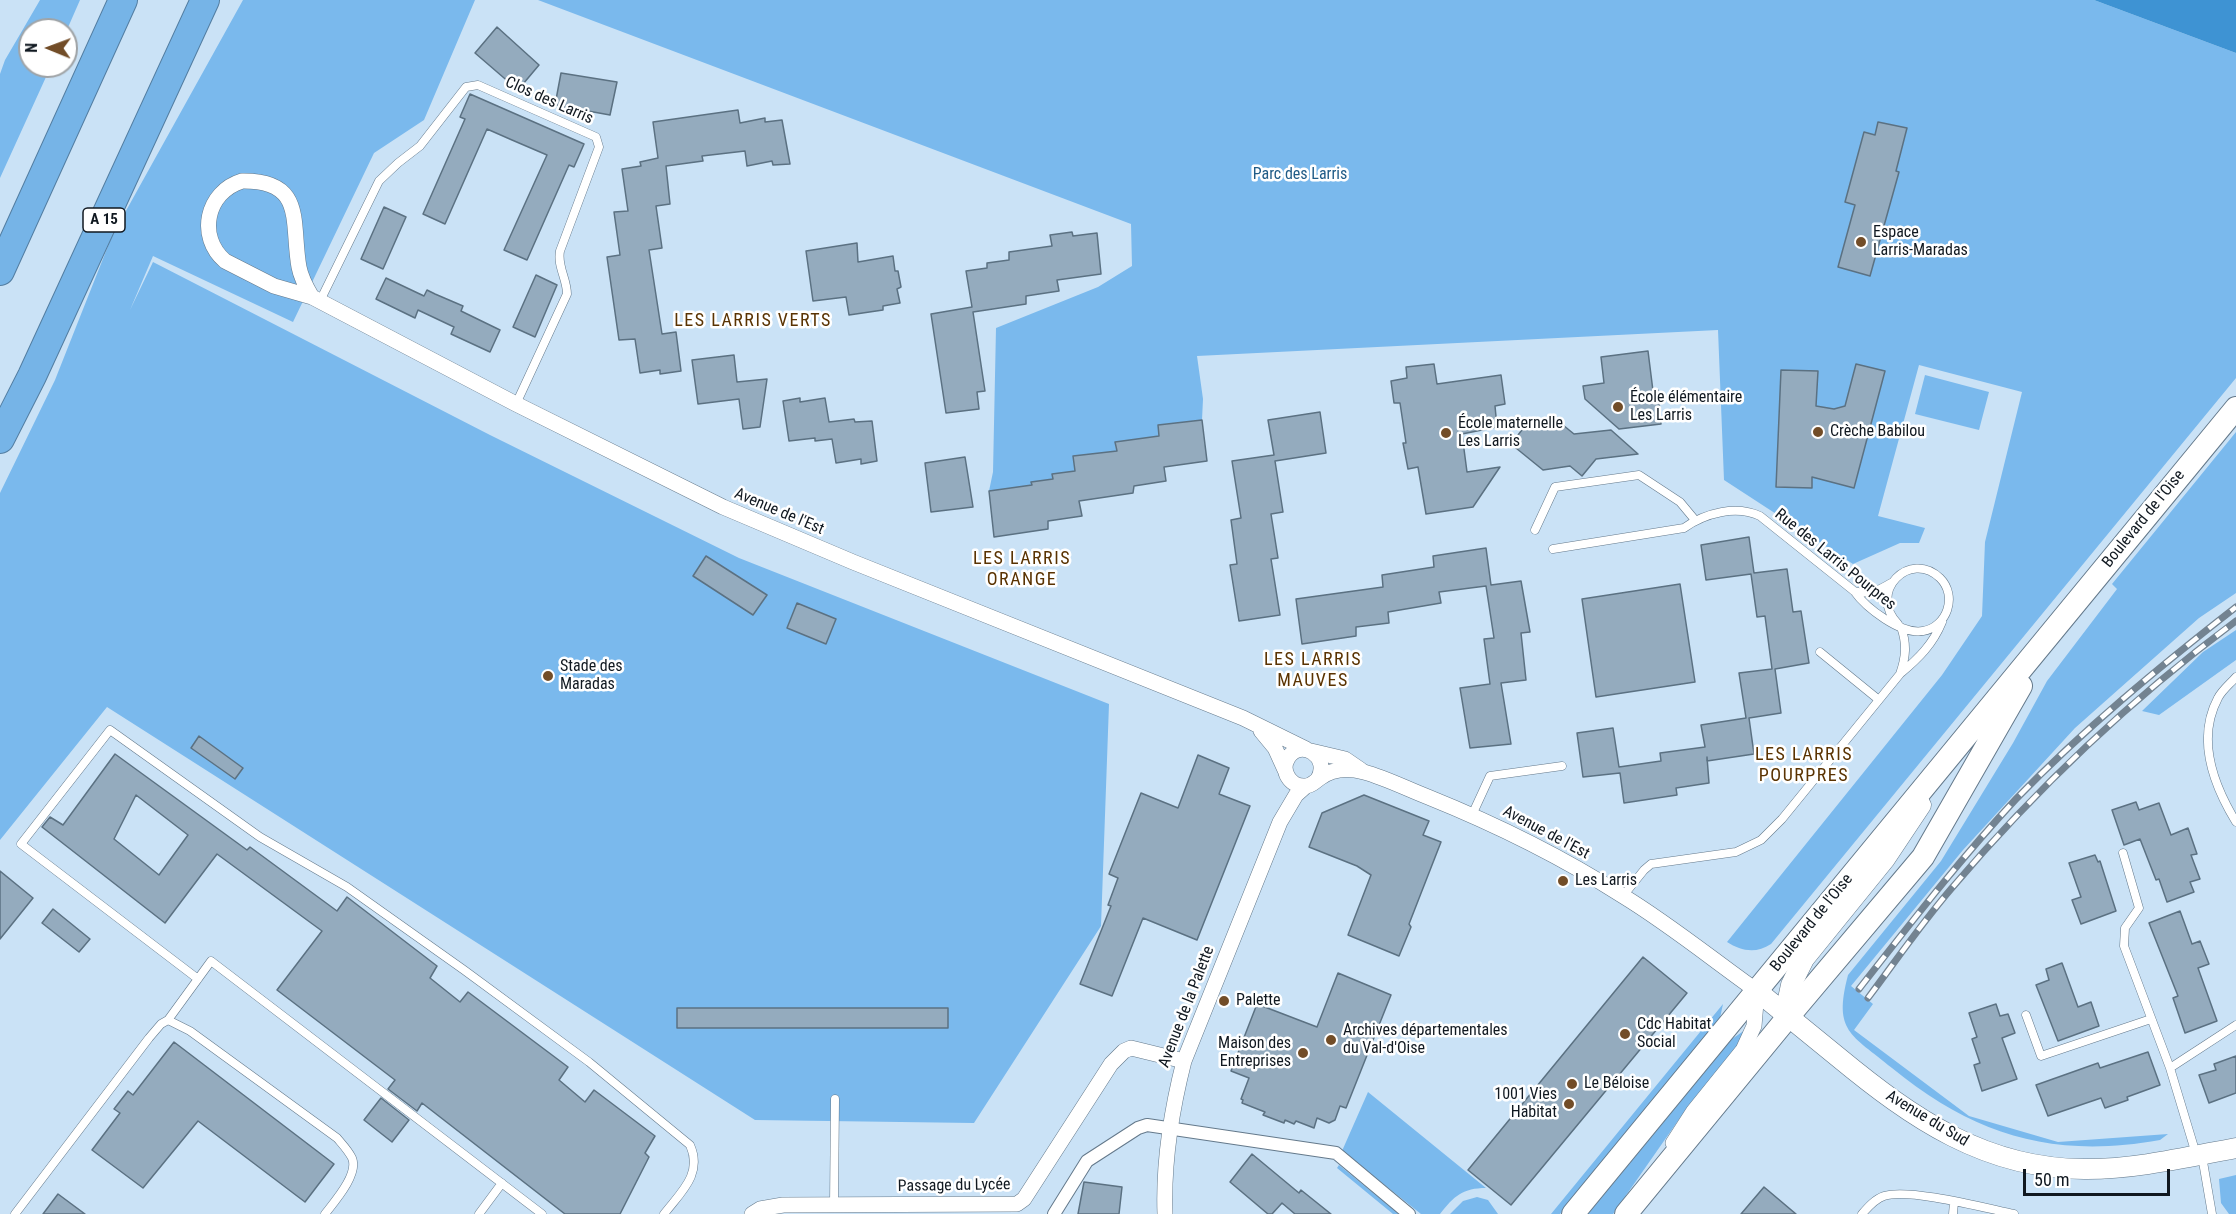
<!DOCTYPE html>
<meta charset="utf-8">
<style>
body{margin:0}
#map{position:relative;width:2236px;height:1214px;overflow:hidden;background:#cae2f6;font-family:"Roboto Condensed",sans-serif}
canvas{display:block}
.north{position:absolute;left:18px;top:18px;width:60px;height:60px;box-sizing:border-box;background:#fff;border:2px solid #9fa3a6;border-radius:50%;rotate:271deg;font-size:16px;font-weight:700;line-height:24px;text-align:center;color:#101820}
.north::after{content:'';display:block;margin:auto;width:21px;height:27px;background:#724d28;clip-path:polygon(50% 0,100% 100%,50% 72%,0 100%)}
.scale{position:absolute;left:2023px;top:1169px;width:147px;height:27px;box-sizing:border-box;border:3px solid #101820;border-top:0;padding-left:8px;font-size:18px;line-height:21px;white-space:nowrap;color:#101820;-webkit-text-stroke:4px #fff;paint-order:stroke}
</style>
<div id="map">
<canvas width="2236" height="1214"></canvas>
<div class="north">N</div>
<div class="scale">50 m</div>
</div>
<script>
const g = document.querySelector('canvas').getContext('2d');
g.lineJoin = 'round';
function paint(path, color) { g.fillStyle = color; g.fill(path, 'evenodd'); }
function stroke(path, color, width, dash) { g.strokeStyle = color; g.lineWidth = width; g.lineCap = dash ? 'butt' : 'round'; g.setLineDash(dash || []); g.stroke(path); }
function write(font, color, halo, rows, align = 'center') {
  g.font = font + ' "Roboto Condensed",sans-serif'; g.lineWidth = 5; g.setLineDash([]); g.textBaseline = 'middle'; g.strokeStyle = halo; g.fillStyle = color; for (const [text, x, y, turn = 0] of rows) {
    g.save(); g.translate(x, y); g.rotate((+turn || 0) * Math.PI / 180); g.textAlign = isNaN(turn) ? turn : align; if (halo) g.strokeText(text, 0, 0); g.fillText(text, 0, 0); g.restore();
  }
}
const green = new Path2D(`
 M40,0H80L66,32V30H30V66H51L0,178V74L5,60Z
 M243,0H475L424,120L374,153L293,322L153,256L130,310L153,262L490,435L739,558L1109,704L1101,926L974,1123L755,1120L107,707L0,840V493L55,380L112,236Z
 M538,0H2094L2236,53V378L1771,944C1756,954 1741,951 1727,942L1942,675L1982,616L1985,542L2022,392L1919,365L1878,516L1925,528L1919,543H1900L1853,564L1724,480L1718,330L1197,356L1203,399L1202,420L1158,425L1160,441L1115,443L1117,455L1095,454L1073,456L1075,471L1053,474V479L1032,482L1033,490L1011,488L989,491L993,472L996,328L1098,287L1132,266L1131,224Z
 M1925,375L1989,392L1979,430L1915,414Z
 M2236,432V593L2199,618L2075,728L1963,850L1851,986L1873,1004L1854,1030L1969,1116L2058,1142L2168,1134L2160,1140C2054,1159 1975,1136 1892,1068C1851,1034 1833,1032 1848,975L1941,861L2013,743L2047,681L2117,589L2112,584Z
 M2236,630V660L2159,715L2142,711L2203,652Z
 M1723,1004L1720,1018L1560,1214H1551Z
 M1745,1030L1743,1039L1689,1105L1613,1214H1588L1732,1039Z
 M1368,1092L1486,1188C1463,1188 1454,1196 1440,1214H1421L1342,1151Z
 M1339,1165L1399,1214H1393L1337,1168Z
 M2236,1175V1214H2229L2221,1203L2219,1179Z
 M1477,1197L1488,1200L1498,1214H1450L1463,1201Z`);
const water = new Path2D(`
 M2094,0H2236V53Z`);
const building = new Path2D(`
 M497,27L539,65L518,90L475,53Z
 M561,73L617,82L610,115L555,105Z
 M470,94L584,144L574,167L569,165L527,260L504,250L547,155L512,140L487,129L445,224L423,214L465,119L460,117Z
 M738,110L740,123L765,118V122L782,120L790,164L773,165L772,161L747,166L745,151L702,156L703,161L666,166L670,204L656,206L662,248L649,250L662,334L676,332L681,371L660,374V370L640,373L635,339L619,340L607,257L620,255L614,212L628,211L622,169L641,166L640,162L658,158L653,122Z
 M1878,122L1907,128L1896,171L1899,172L1870,276L1838,267L1855,205L1845,202L1864,132L1875,135Z
 M384,207L406,217L383,269L361,259Z
 M1072,232L1073,236L1097,233L1101,274L1057,280L1059,291L1026,296V304L973,312L985,391L977,392L979,409L946,413L931,314L972,307L966,271L987,268V263L1009,260V252L1052,246L1050,235Z
 M857,243L858,262L893,256L895,271H898L901,287L897,289L900,303L883,306V310L849,315L846,297L813,301L806,251Z
 M536,275L557,285L535,337L513,327Z
 M386,278L424,296L427,290L435,294L463,306L461,311L500,330L490,352L451,334L454,327L418,310L415,318L376,299Z
 M1648,351L1653,391L1658,390L1661,424L1619,429L1585,399L1583,386L1604,383L1601,357Z
 M734,355L737,382L767,379L760,427L743,429L739,399L698,404L692,360Z
 M1434,364L1437,384L1501,375L1505,404L1495,406L1497,427L1462,434L1467,472L1500,467L1473,507L1426,514L1418,467L1408,469L1403,443H1406L1400,403H1394L1391,381L1407,378L1406,367Z
 M1856,364L1885,371L1854,488L1812,477V488L1776,487L1781,370L1818,371L1816,406L1834,409L1845,406Z
 M800,398V402L825,398L829,422L854,419L855,422L872,421L877,461L861,464V459L836,463L832,439L815,441V438L789,441L783,401Z
 M1320,412L1326,453L1275,461L1283,512L1271,514L1278,558L1271,559L1280,615L1239,621L1230,565L1237,564L1231,520L1241,518L1232,461L1274,455L1268,420Z
 M1202,420L1207,461L1164,467L1166,481L1134,486L1133,493L1079,501L1082,516L1048,521V529L994,537L989,491L1032,485L1031,482L1053,479L1052,474L1075,471L1073,456L1117,451L1115,442L1159,436L1158,425Z
 M1558,421L1574,434L1611,430L1638,454L1596,459L1582,476L1570,466L1543,470L1511,444L1525,426Z
 M965,457L973,507L931,512L925,463Z
 M1749,537L1754,573L1787,569L1793,612L1801,611L1809,663L1775,669L1781,713L1749,718L1754,754L1707,761V757L1709,783L1676,788L1677,795L1624,803L1620,773L1583,777L1577,733L1613,728L1619,767L1661,761L1660,753L1705,747L1701,725L1746,718L1739,673L1772,669L1765,616L1757,617L1751,574L1706,580L1701,545Z
 M1486,548L1491,585L1521,581L1530,632L1521,633L1526,680L1501,683L1511,744L1470,748L1460,688L1490,684L1484,639L1494,638L1486,586L1439,592L1441,603L1388,612L1389,623L1356,627V636L1302,644L1296,599L1383,587L1382,575L1434,567L1433,556Z
 M706,556L767,595L753,615L693,576Z
 M1680,584L1695,682L1596,697L1582,599Z
 M797,603L836,619L826,644L787,628Z
 M199,736L243,768L235,779L191,748Z
 M115,754L247,850L250,847L337,911L347,897L437,966L430,978L460,1002L468,992L568,1067L559,1080L585,1102L594,1090L655,1136L645,1153L649,1157L620,1214H565L422,1103L417,1111L388,1089L395,1080L277,990L322,931L217,854L165,923L42,827L50,817L63,825ZM136,795L188,835L159,875L114,839Z
 M1198,755L1229,768L1219,794L1250,806L1197,940L1143,918L1112,996L1080,984L1111,906L1108,905L1118,878L1109,874L1141,793L1178,808Z
 M1364,795L1429,821L1423,835L1441,842L1409,924L1411,927L1399,956L1348,935L1371,875L1357,866L1309,847L1322,813Z
 M2136,802L2139,810L2159,803L2171,835L2188,828L2197,854L2191,855L2200,879L2190,882L2194,892L2167,902L2159,879L2156,880L2140,839L2124,845L2112,810Z
 M2095,855L2098,862L2100,861L2116,911L2081,924L2072,900L2081,897L2069,863Z
 M0,871L33,898L0,939Z
 M53,909L90,939L79,952L42,923Z
 M2180,911L2192,944L2200,941L2209,964L2198,968L2217,1021L2185,1033L2173,998L2178,996L2149,923Z
 M1643,957L1687,993L1511,1205L1468,1170Z
 M2062,963L2078,1007L2091,1002L2099,1026L2058,1041L2036,985L2049,980L2046,969Z
 M1338,973L1391,995L1346,1108L1340,1106L1335,1120L1329,1123L1317,1118L1314,1128L1296,1121L1294,1124L1285,1120L1284,1123L1263,1115L1265,1112L1242,1103L1243,1100L1241,1099L1249,1078L1231,1071L1257,1004L1317,1027Z
 M1996,1004L2000,1016L2008,1014L2015,1033L2002,1038L2017,1079L1982,1091L1974,1065L1980,1063L1972,1039L1977,1037L1969,1013Z
 M677,1008H948V1028H677Z
 M174,1042L334,1164L305,1202L198,1121L143,1188L92,1150L120,1113L114,1109L128,1091L133,1095Z
 M2148,1052L2160,1085L2127,1097L2128,1100L2105,1108L2101,1098L2048,1116L2036,1085L2098,1063L2100,1068Z
 M2236,1056V1093L2209,1103L2199,1075L2216,1070L2214,1064Z
 M381,1098L409,1120L392,1142L364,1120Z
 M1252,1154L1299,1193L1301,1190L1331,1214H1295L1282,1203L1272,1214H1268L1230,1182Z
 M1084,1182L1122,1187L1119,1214H1078Z
 M1764,1187L1796,1214H1741Z
 M58,1194L85,1214H43Z`);
const service = new Path2D(`
 M320,301L379,181L398,163L420,146L466,87L478,85L596,137L599,147L560,251C557,266 567,279 567,294L516,404
 M1535,530L1555,487L1639,475L1680,502L1695,520
 M1553,549L1684,528C1705,513 1736,505 1760,516L1854,591C1866,608 1901,635 1923,631C1947,627 1958,596 1940,578C1910,549 1867,592 1898,624
 M1854,591C1869,595 1878,591 1891,583
 M1820,652L1879,700
 M1901,673C1919,658 1933,644 1942,622
 M2236,677C2230,684 2222,690 2218,698C2196,739 2214,786 2236,822
 M1472,815L1490,776L1562,766
 M2123,853L2139,908L2125,928L2124,946L2170,1068L2196,1154
 M1623,896L1644,870L1651,864L1736,852L1761,840L1782,819L1900,674C1906,657 1907,644 1901,627
 M198,979L21,844L110,730L260,837L347,887L464,970L589,1062L690,1145C703,1174 681,1192 664,1214
 M2026,1015L2041,1056L2151,1019
 M168,1020L211,961L542,1214
 M2170,1068L2236,1025
 M2202,1156L2212,1214
 M834,1205L835,1099
 M15,1214L149,1038L161,1024L168,1020L190,1031L337,1138C342,1144 348,1150 352,1158C359,1174 335,1201 325,1214
 M479,1214L502,1183
 M1862,1214C1868,1207 1875,1199 1884,1196C1909,1188 1985,1208 2014,1214
 M1953,1214L1954,1202`);
const pedestrian = new Path2D(`
 M1054,1214L1087,1161L1138,1128L1147,1125L1336,1153L1409,1214`);
const minor = new Path2D(`
 M242,181C306,180 291,223 299,267C301,278 306,287 312,297L274,286L225,261C197,237 206,192 242,181Z
 M312,297L516,404L723,507L853,562L1243,718L1306,749
 M1261,731L1275,748L1285,770
 M1311,751L1345,759L1361,770
 M1318,779C1331,756 1300,738 1288,758C1280,770 1290,787 1305,786C1312,786 1315,781 1320,778C1333,768 1349,768 1364,772C1386,778 1407,789 1428,797C1495,824 1562,857 1623,896C1669,924 1712,959 1757,991L1754,1026L1743,1050L1693,1112L1673,1143
 M752,1214L760,1209L783,1205L1017,1204L1024,1199L1111,1064L1124,1051L1131,1048L1184,1061
 M1165,1214C1163,1161 1171,1112 1184,1061L1280,822L1296,795L1306,786`);
const tertiary = new Path2D(`
 M1757,991C1784,1013 1811,1035 1838,1057C1912,1118 1986,1170 2087,1169C2136,1169 2187,1157 2236,1148
 M1788,1017V999L1791,985L1804,959L1885,859L1921,805`);
const secondary = new Path2D(`
 M1573,1214L2236,408
 M1626,1214L1788,1017L1923,857L2021,686`);
const motorway = new Path2D(`
 M0,271L123,0
 M0,439L32,376L205,0`);
const rail = new Path2D(`
 M1859,989C1910,924 1960,859 2016,799C2084,729 2159,667 2236,607
 M1868,998C1895,962 1921,924 1951,889C2036,789 2131,699 2236,621`);
const markers = [
 [1861,242,6,"#724d28"],
 [1618,407,6,"#724d28"],
 [1818,432,6,"#724d28"],
 [1446,433,6,"#724d28"],
 [548,676,6,"#724d28"],
 [1563,881,6,"#724d28"],
 [1224,1001,6,"#724d28"],
 [1625,1034,6,"#724d28"],
 [1331,1040,6,"#724d28"],
 [1303,1053,6,"#724d28"],
 [1572,1084,6,"#724d28"],
 [1569,1104,6,"#724d28"]
];
const shields = [
 [104,220,42]
];
const shieldNames = [
 ["A 15",104,220]
];
const streetNames = [
 ["Clos des Larris",549,101,24],
 ["Avenue de l'Est",779,512,23],
 ["Boulevard de l'Oise",2144,519,-51],
 ["Rue des Larris Pourpres",1835,560,39],
 ["Avenue de l'Est",1546,833,28],
 ["Boulevard de l'Oise",1812,923,-51],
 ["Avenue de la Palette",1187,1007,-69],
 ["Avenue du Sud",1927,1119,31],
 ["Passage du Lycée",954,1186,-1]
];
const parkNames = [
 ["Parc des Larris",1300,175]
];
const poiNames = [
 ["Espace",1873,233],
 ["Larris-Maradas",1873,251],
 ["École élémentaire",1630,398],
 ["Les Larris",1630,416],
 ["École maternelle",1458,424],
 ["Les Larris",1458,442],
 ["Crèche Babilou",1830,432],
 ["Stade des",560,667],
 ["Maradas",560,685],
 ["Les Larris",1575,881],
 ["Palette",1236,1001],
 ["Cdc Habitat",1637,1025],
 ["Social",1637,1043],
 ["Archives départementales",1343,1031],
 ["du Val-d'Oise",1343,1049],
 ["Maison des",1291,1044,"right"],
 ["Entreprises",1291,1062,"right"],
 ["Le Béloise",1584,1084],
 ["1001 Vies",1557,1095,"right"],
 ["Habitat",1557,1113,"right"]
];
const neighbourhoodNames = [
 ["LES LARRIS VERTS",753,321],
 ["LES LARRIS",1022,559],
 ["ORANGE",1022,580],
 ["LES LARRIS",1313,660],
 ["MAUVES",1313,681],
 ["LES LARRIS",1804,755],
 ["POURPRES",1804,776]
];
paint(green, '#7ab9ed');
paint(water, '#3e93d3');
paint(building, '#94abbe');
stroke(building, '#5b7182', 1.5);
stroke(service, '#64798b', 9);
stroke(pedestrian, '#64798b', 14);
stroke(minor, '#64798b', 16);
stroke(tertiary, '#64798b', 21);
stroke(secondary, '#64798b', 24);
stroke(motorway, '#527da1', 30);
stroke(service, '#fff', 8);
stroke(pedestrian, '#fff', 12);
stroke(minor, '#fff', 15);
stroke(tertiary, '#fff', 20);
stroke(secondary, '#fff', 22);
stroke(motorway, '#76b4e7', 28);
stroke(rail, '#738391', 7);
stroke(rail, '#fff', 4.5, [14]);
for (const [x, y, r, color] of markers) { const dot = new Path2D(); dot.arc(x, y, r, 0, 2 * Math.PI); g.fillStyle = color; g.fill(dot); stroke(dot, '#fff', 2); }
for (const [x, y, w] of shields) { const box = new Path2D(); box.roundRect(x - w / 2, y - 12, w, 24, 4.5); g.fillStyle = '#fff'; g.fill(box); stroke(box, '#101820', 1.5); }
write('bold 15px', '#101820', null, shieldNames);
write('16px', '#101820', '#fff', streetNames);
write('16px', '#205c87', '#fff', parkNames);
write('16px', '#101820', '#fff', poiNames, 'left');
g.letterSpacing = '1.5px';
write('18px', '#5a3302', '#fff', neighbourhoodNames);
g.letterSpacing = '0px';
</script>
